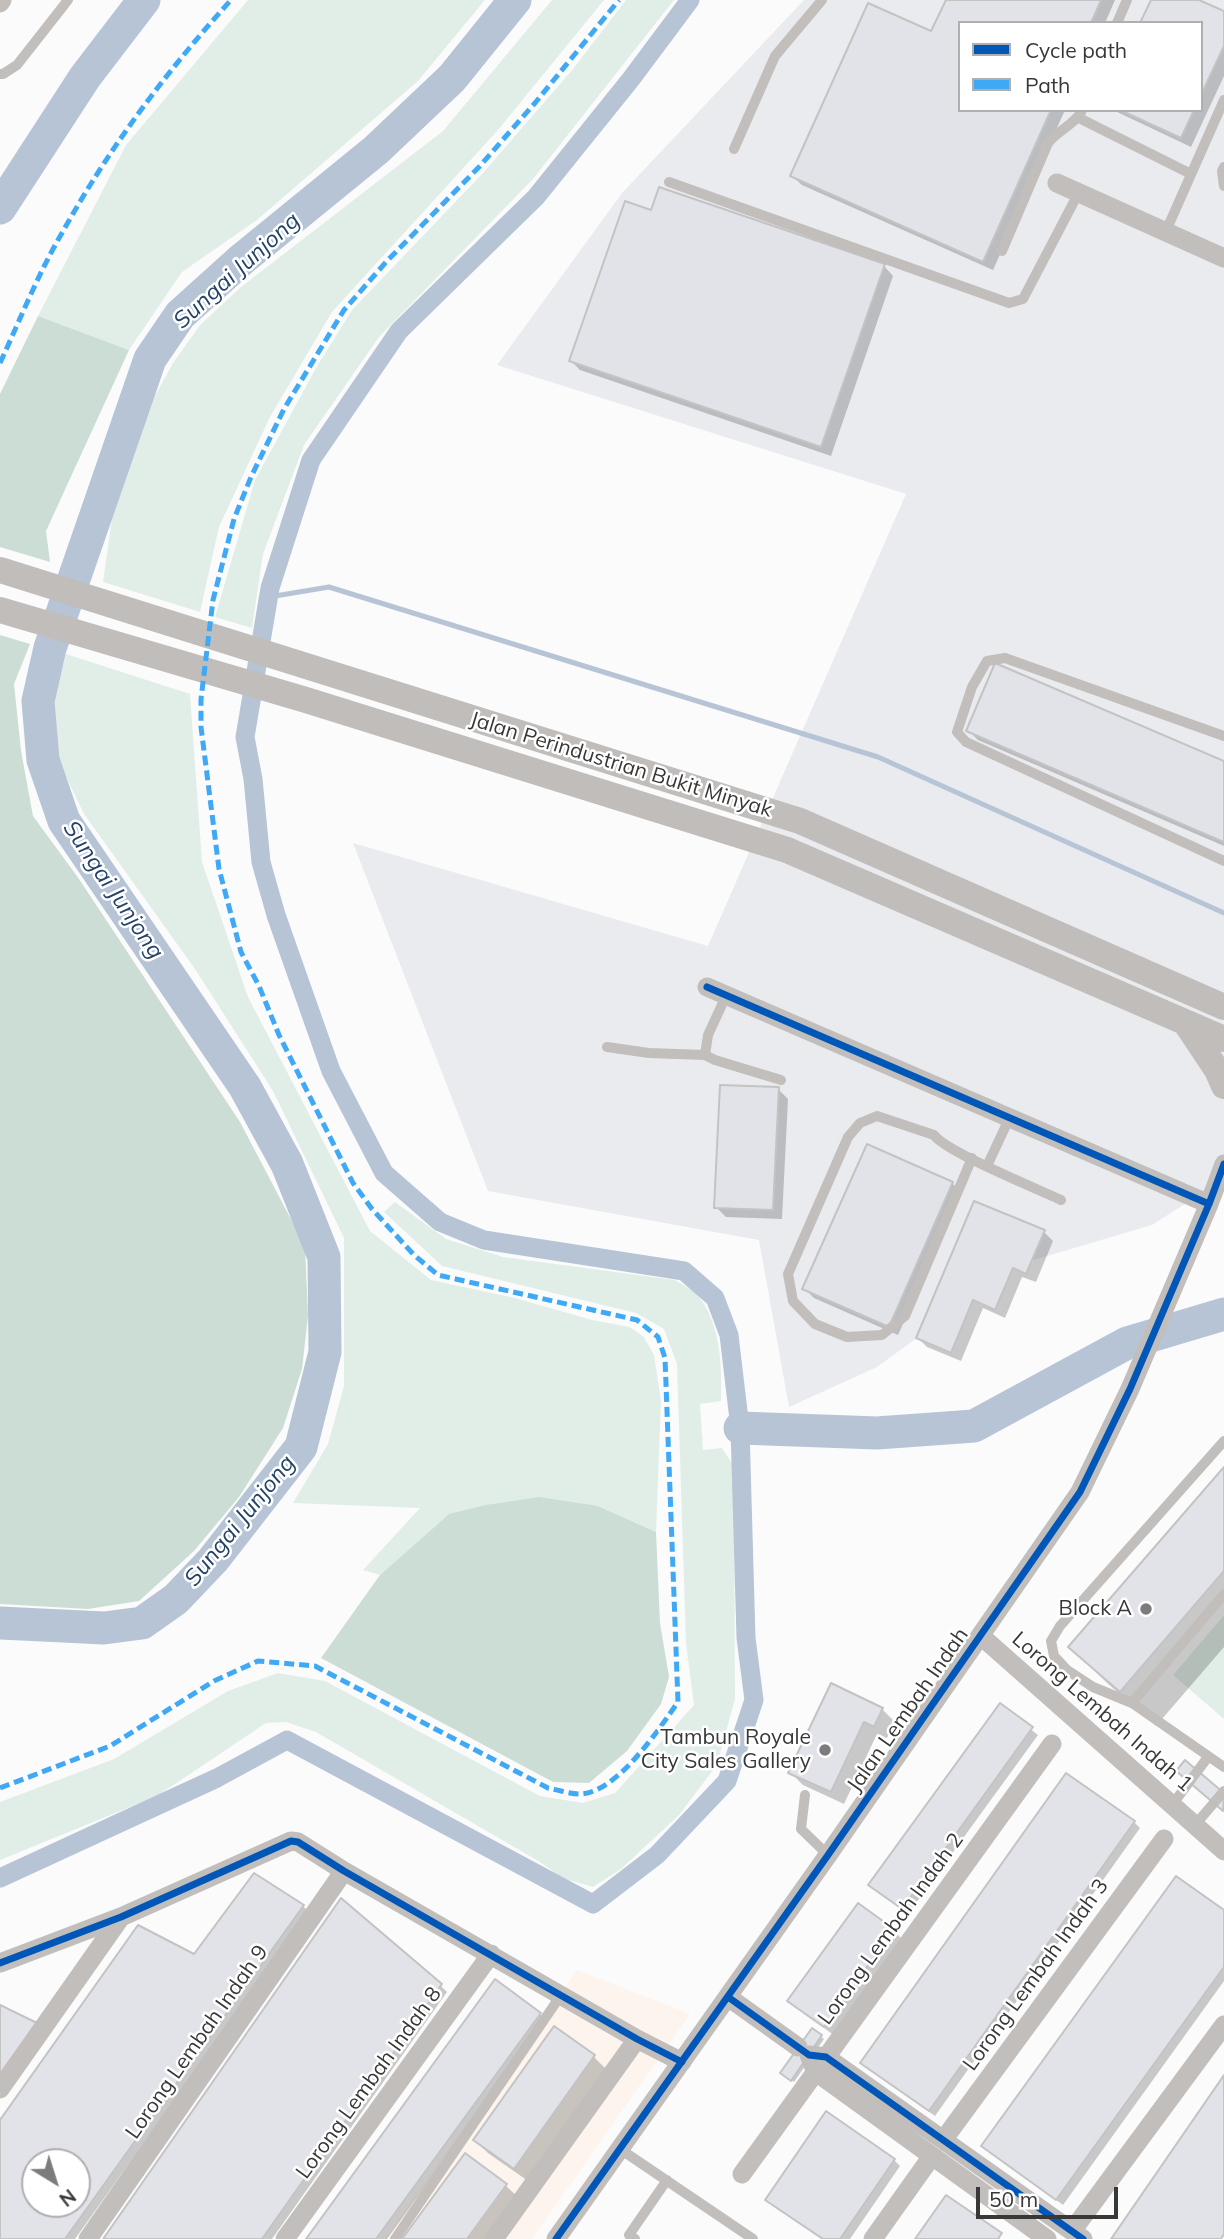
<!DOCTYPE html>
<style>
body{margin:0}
#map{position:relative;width:1224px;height:2239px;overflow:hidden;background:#fbfbfc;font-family:Mulish,sans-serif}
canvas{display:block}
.legend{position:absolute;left:958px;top:21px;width:245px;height:91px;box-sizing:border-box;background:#fff;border:2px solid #afafb0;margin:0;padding:9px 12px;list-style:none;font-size:21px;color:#383839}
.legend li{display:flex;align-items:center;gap:14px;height:35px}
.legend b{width:35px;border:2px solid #afafb0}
.north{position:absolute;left:21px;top:2148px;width:70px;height:70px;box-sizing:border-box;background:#fff;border:2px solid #afafb0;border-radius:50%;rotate:142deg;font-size:19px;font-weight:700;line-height:28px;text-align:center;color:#383839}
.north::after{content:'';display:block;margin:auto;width:24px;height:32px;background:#7c7c7d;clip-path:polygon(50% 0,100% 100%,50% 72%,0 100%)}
.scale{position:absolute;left:976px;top:2187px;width:142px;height:32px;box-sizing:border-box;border:4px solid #383839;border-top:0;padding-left:9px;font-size:21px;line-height:24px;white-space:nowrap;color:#383839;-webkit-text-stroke:5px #fff;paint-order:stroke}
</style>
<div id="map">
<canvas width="1224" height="2239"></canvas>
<ul class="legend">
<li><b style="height:9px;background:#0057b8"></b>Cycle path</li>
<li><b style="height:9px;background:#3fa9f5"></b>Path</li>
</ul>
<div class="north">N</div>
<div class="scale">50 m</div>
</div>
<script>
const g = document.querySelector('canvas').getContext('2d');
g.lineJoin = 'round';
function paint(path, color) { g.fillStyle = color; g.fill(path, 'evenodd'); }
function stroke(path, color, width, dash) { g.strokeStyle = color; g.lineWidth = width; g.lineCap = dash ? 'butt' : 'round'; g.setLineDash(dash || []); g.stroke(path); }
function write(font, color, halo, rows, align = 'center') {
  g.font = font + ' Mulish,sans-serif'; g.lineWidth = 5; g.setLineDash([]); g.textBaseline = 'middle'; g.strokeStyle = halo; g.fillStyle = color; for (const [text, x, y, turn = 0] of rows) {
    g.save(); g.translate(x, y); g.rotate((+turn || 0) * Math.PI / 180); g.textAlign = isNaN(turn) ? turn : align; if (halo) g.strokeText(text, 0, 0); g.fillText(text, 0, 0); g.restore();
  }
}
const commercial = new Path2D(`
 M577,1970L690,2014L532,2239H384Z`);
const built = new Path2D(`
 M804,0H1224V1179L1152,1225L1017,1265L877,1367L789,1407L759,1240L488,1191L353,843L708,946L906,494L497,365L622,193ZM960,23H1201V110H960Z`);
const green = new Path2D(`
 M248,0H485L418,81L257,220L182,272L129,350L38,316L126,145Z
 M552,0H604L498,130L332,312L270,417L219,527L200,612L103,582L117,482L142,419L173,363L200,325L241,287L443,131Z
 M626,0H674L533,179L379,337L304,445L263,554L252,628L215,617L255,480L316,368L352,310L482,174L573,69Z
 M66,654L190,694L202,862L248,997L370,1231L431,1280L515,1298L592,1320L630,1327L644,1337L654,1355L661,1401L656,1532L598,1506L449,1514L380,1575L363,1570L420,1508L293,1503L328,1444L344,1386V1238L273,1091L195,969L84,814L59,762L51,711Z
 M395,1202L446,1239L503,1257L675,1280C682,1285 692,1289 698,1295C721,1325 722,1365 721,1401L700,1404L703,1450L722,1448L734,1466L735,1699L717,1765L679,1815L621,1869L593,1887L562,1878L540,1862L316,1732L286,1722L266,1723L157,1796L0,1860V1802L114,1759L228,1691L278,1673L325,1681L540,1796L583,1803L615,1793L694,1705L686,1643L677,1364L664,1329L636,1313L442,1266L384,1212Z
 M1224,1615V1719L1173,1675Z`);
const forest = new Path2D(`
 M38,316L129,350L46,531L50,562L0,547V394Z
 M0,635L30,644L14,684L21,751L33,816L79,879L240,1122L305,1246L308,1316L302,1369L283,1428L239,1497L194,1551L139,1601L88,1609L0,1604Z
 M539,1497L598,1506L656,1532L660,1623L669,1677L661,1704L627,1751L589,1783L553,1782L321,1658L380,1575L449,1514L486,1505Z`);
const shadow = new Path2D(`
 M948,0H1115L1105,23H960V110H1065L993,270L802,185L792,176L932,34Z
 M1153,0H1195L1224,13V76L1191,147L1113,110H1201V23Z
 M652,213L884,266L893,276L831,456L580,370L571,361Z
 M968,730L1224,763V846L978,740Z
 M778,1089L788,1099L782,1219L726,1217L716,1207Z
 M952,1183L962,1193L898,1335L814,1298L804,1288Z
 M1044,1232L1053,1241L1036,1282L1022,1277L1005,1318L983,1308L961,1361L927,1347L918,1338Z
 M1224,1470V1647L1156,1726L1106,1682L1071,1647Z
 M1001,1706L1038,1735L908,1914L871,1885Z
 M882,1709L895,1722L887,1738L877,1734L844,1804L803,1785L790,1772Z
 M1134,1822L1140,1828L935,2116L869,2069Z
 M303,1906L309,1912L75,2239H0V2123L194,1956ZM35,2162H77V2204H35Z
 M1224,1912V1981L1063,2205L990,2152Z
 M893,1930L906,1943L838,2038L803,2013L790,2001Z
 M441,1986L447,1992L272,2239H105Z
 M540,2014L546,2020L387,2239H308Z
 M554,2029L594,2057L607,2070L528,2181L488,2153L475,2140Z
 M812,2030L824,2039L794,2082L785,2075Z
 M894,2160L900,2166L850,2239H822L773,2206Z
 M506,2186L519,2198L489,2239H404Z`);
const stream = new Path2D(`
 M269,597L329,587L878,757L1224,913`);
const canal = new Path2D(`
 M0,1878L217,1778L287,1740L593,1904L657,1855L727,1781L754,1700L746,1638L740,1428L729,1335L715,1298L684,1271L484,1240L440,1222L384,1173L331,1071L276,915L261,862L253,779L245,737L270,588L311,460L399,331L536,197L631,79L690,0`);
const river = new Path2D(`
 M0,208L85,77L144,0
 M740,1428L877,1433L974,1426L1127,1343L1224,1314
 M0,1623L104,1628L142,1623L176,1599L213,1560L301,1447L325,1352L324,1257L287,1164L245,1087L64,821L43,760L38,701L50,648L150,359L180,315L241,260L376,150L452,78L515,0`);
const building = new Path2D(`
 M946,0H1101L1091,23H960V110H1051L983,262L790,176L868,3L931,31Z
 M1151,0H1199L1224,11V46L1201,95V23H1140Z
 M1120,110H1194L1181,138Z
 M659,187L885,264L821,447L569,361L625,201L651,210Z
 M995,663L1224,761V842L966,731Z
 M720,1085L779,1087L773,1210L714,1208Z
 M867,1144L953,1182L889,1327L802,1289Z
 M974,1201L1045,1230L1026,1274L1013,1268L995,1310L973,1300L951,1353L916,1338Z
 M1224,1467V1571L1120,1692L1068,1647Z
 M831,1683L883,1708L874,1727L864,1722L831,1792L788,1773Z
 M1000,1703L1033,1727L902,1909L868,1885Z
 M1185,1760L1224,1793L1223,1811L1176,1771Z
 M1066,1773L1135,1821L929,2111L860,2063Z
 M254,1873L304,1905L65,2239H0V2120L138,1925L194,1954ZM35,2162H77V2204H35Z
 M1176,1876L1224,1910V1967L1056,2200L981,2146Z
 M341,1898L442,1984L262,2239H103Z
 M858,1903L894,1929L824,2027L787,2001Z
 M495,1979L541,2013L376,2239H306Z
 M0,2005L37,2023L0,2074Z
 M554,2026L595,2055L514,2169L473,2140Z
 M812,2028L822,2035L791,2081L780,2073Z
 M1224,2075V2234L1221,2239H1111Z
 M826,2111L895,2159L840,2239H823L765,2200Z
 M465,2153L507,2184L467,2239H402Z
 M946,2195L1002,2233L998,2239H915Z`);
const service = new Path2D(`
 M1117,23L1127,0
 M0,74H3L17,65L68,0
 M1079,118L1191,174
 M734,149L775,56L822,0
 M1224,167L1222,171L1224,186
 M669,182L1009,303L1023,299L1079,192
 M1166,231L1224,100
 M1002,251L1048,143C1058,130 1077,123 1082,110
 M1224,736L1005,658L987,661L972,687L957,732L966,742L1224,861
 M726,996L708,1035L705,1055L715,1060L781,1080
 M607,1047L649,1053L705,1055
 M972,1158L905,1316L882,1335L847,1337L815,1324L793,1301L788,1274L848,1137L860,1123L877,1116L934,1135C946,1152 1038,1189 1061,1200
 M987,1166L1009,1119
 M1224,1441L1060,1626L1051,1641L1054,1656L1067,1670L1093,1687L1132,1703L1224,1767
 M1132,1703L1224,1594
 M805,1795L801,1829L828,1855
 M1172,1805L1208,1757
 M1195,1825L1224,1791
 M620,2149L753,2239
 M395,2239L561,1995
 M635,2239L629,2235L667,2180`);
const minor = new Path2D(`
 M0,3L2,0
 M1057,183L1224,258
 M707,987L1209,1204
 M981,1636L1224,1851
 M0,1963L121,1917L291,1841L298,1842L344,1871L637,2039L682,2062
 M728,1997L798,2047
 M0,2089L121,1917
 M944,2139L1164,1839
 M742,2174L1052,1744
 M1072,2231L1224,2025
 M88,2239L344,1871
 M285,2239L491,1954
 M494,2239L637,2039
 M556,2239L828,1855L1080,1492L1130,1389L1209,1204L1224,1164
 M873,2239L932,2156
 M1047,2239L816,2072L809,2055L826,2057L1083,2239`);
const secondary = new Path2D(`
 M0,570L800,821L1224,1007
 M0,610L306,700L787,850L1224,1039
 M1185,1022L1217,1070L1224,1086`);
const quiet = new Path2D(`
 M0,363C20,320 38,274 62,233C109,148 166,72 231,0
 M0,1788L110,1746L214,1681L258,1661L315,1666L548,1788C558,1790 570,1794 580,1794C617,1793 659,1729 678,1702L665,1358L658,1337L637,1320L438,1275L414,1255L372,1209L353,1183L279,1035L259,986L241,952L219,869L201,727V699L213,600L234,519L251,477L284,409L344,310L387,261L479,167L535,103L619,0`);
const cycleway = new Path2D(`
 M707,987L1209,1204
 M0,1963L121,1917L291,1841L298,1842L344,1871L637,2039L682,2062
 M728,1997L809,2055L826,2057L1083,2239
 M556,2239L828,1855L1080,1492L1130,1389L1209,1204L1224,1164`);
const markers = [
 [1146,1609,7,"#7c7c7d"],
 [825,1750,7,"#7c7c7d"]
];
const streetNames = [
 ["Jalan Perindustrian Bukit Minyak",621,765,17],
 ["Jalan Lembah Indah",908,1710,-55],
 ["Lorong Lembah Indah 1",1102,1712,41],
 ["Lorong Lembah Indah 2",891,1929,-54],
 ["Lorong Lembah Indah 3",1036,1975,-54],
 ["Lorong Lembah Indah 9",197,2042,-55],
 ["Lorong Lembah Indah 8",369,2083,-54]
];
const poiNames = [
 ["Block A",1132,1609],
 ["Tambun Royale",811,1738],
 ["City Sales Gallery",811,1762]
];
const waterNames = [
 ["Sungai Junjong",237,271,-42],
 ["Sungai Junjong",113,890,56],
 ["Sungai Junjong",240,1521,-51]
];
paint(commercial, '#fcf4ed');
paint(built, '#eaebef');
paint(green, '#e1eee8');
paint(forest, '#cbddd4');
paint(shadow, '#0003');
stroke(stream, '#b6c4d6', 5);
stroke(canal, '#b6c4d6', 19);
stroke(river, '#b6c4d6', 33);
paint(building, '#e2e2e9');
stroke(building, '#c3c3c4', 2);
stroke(service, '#c1bebc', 10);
stroke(minor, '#c1bebc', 19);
stroke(secondary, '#c0bdbb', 26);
stroke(quiet, '#3fa9f5', 5, [10, 5]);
stroke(cycleway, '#0057b8', 7);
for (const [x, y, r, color] of markers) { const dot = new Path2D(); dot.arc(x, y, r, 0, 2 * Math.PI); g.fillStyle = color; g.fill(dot); stroke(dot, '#fff', 2.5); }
write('21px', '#383839', '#fff', streetNames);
write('21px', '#383839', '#fff', poiNames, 'right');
write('italic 23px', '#254267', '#fff', waterNames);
</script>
